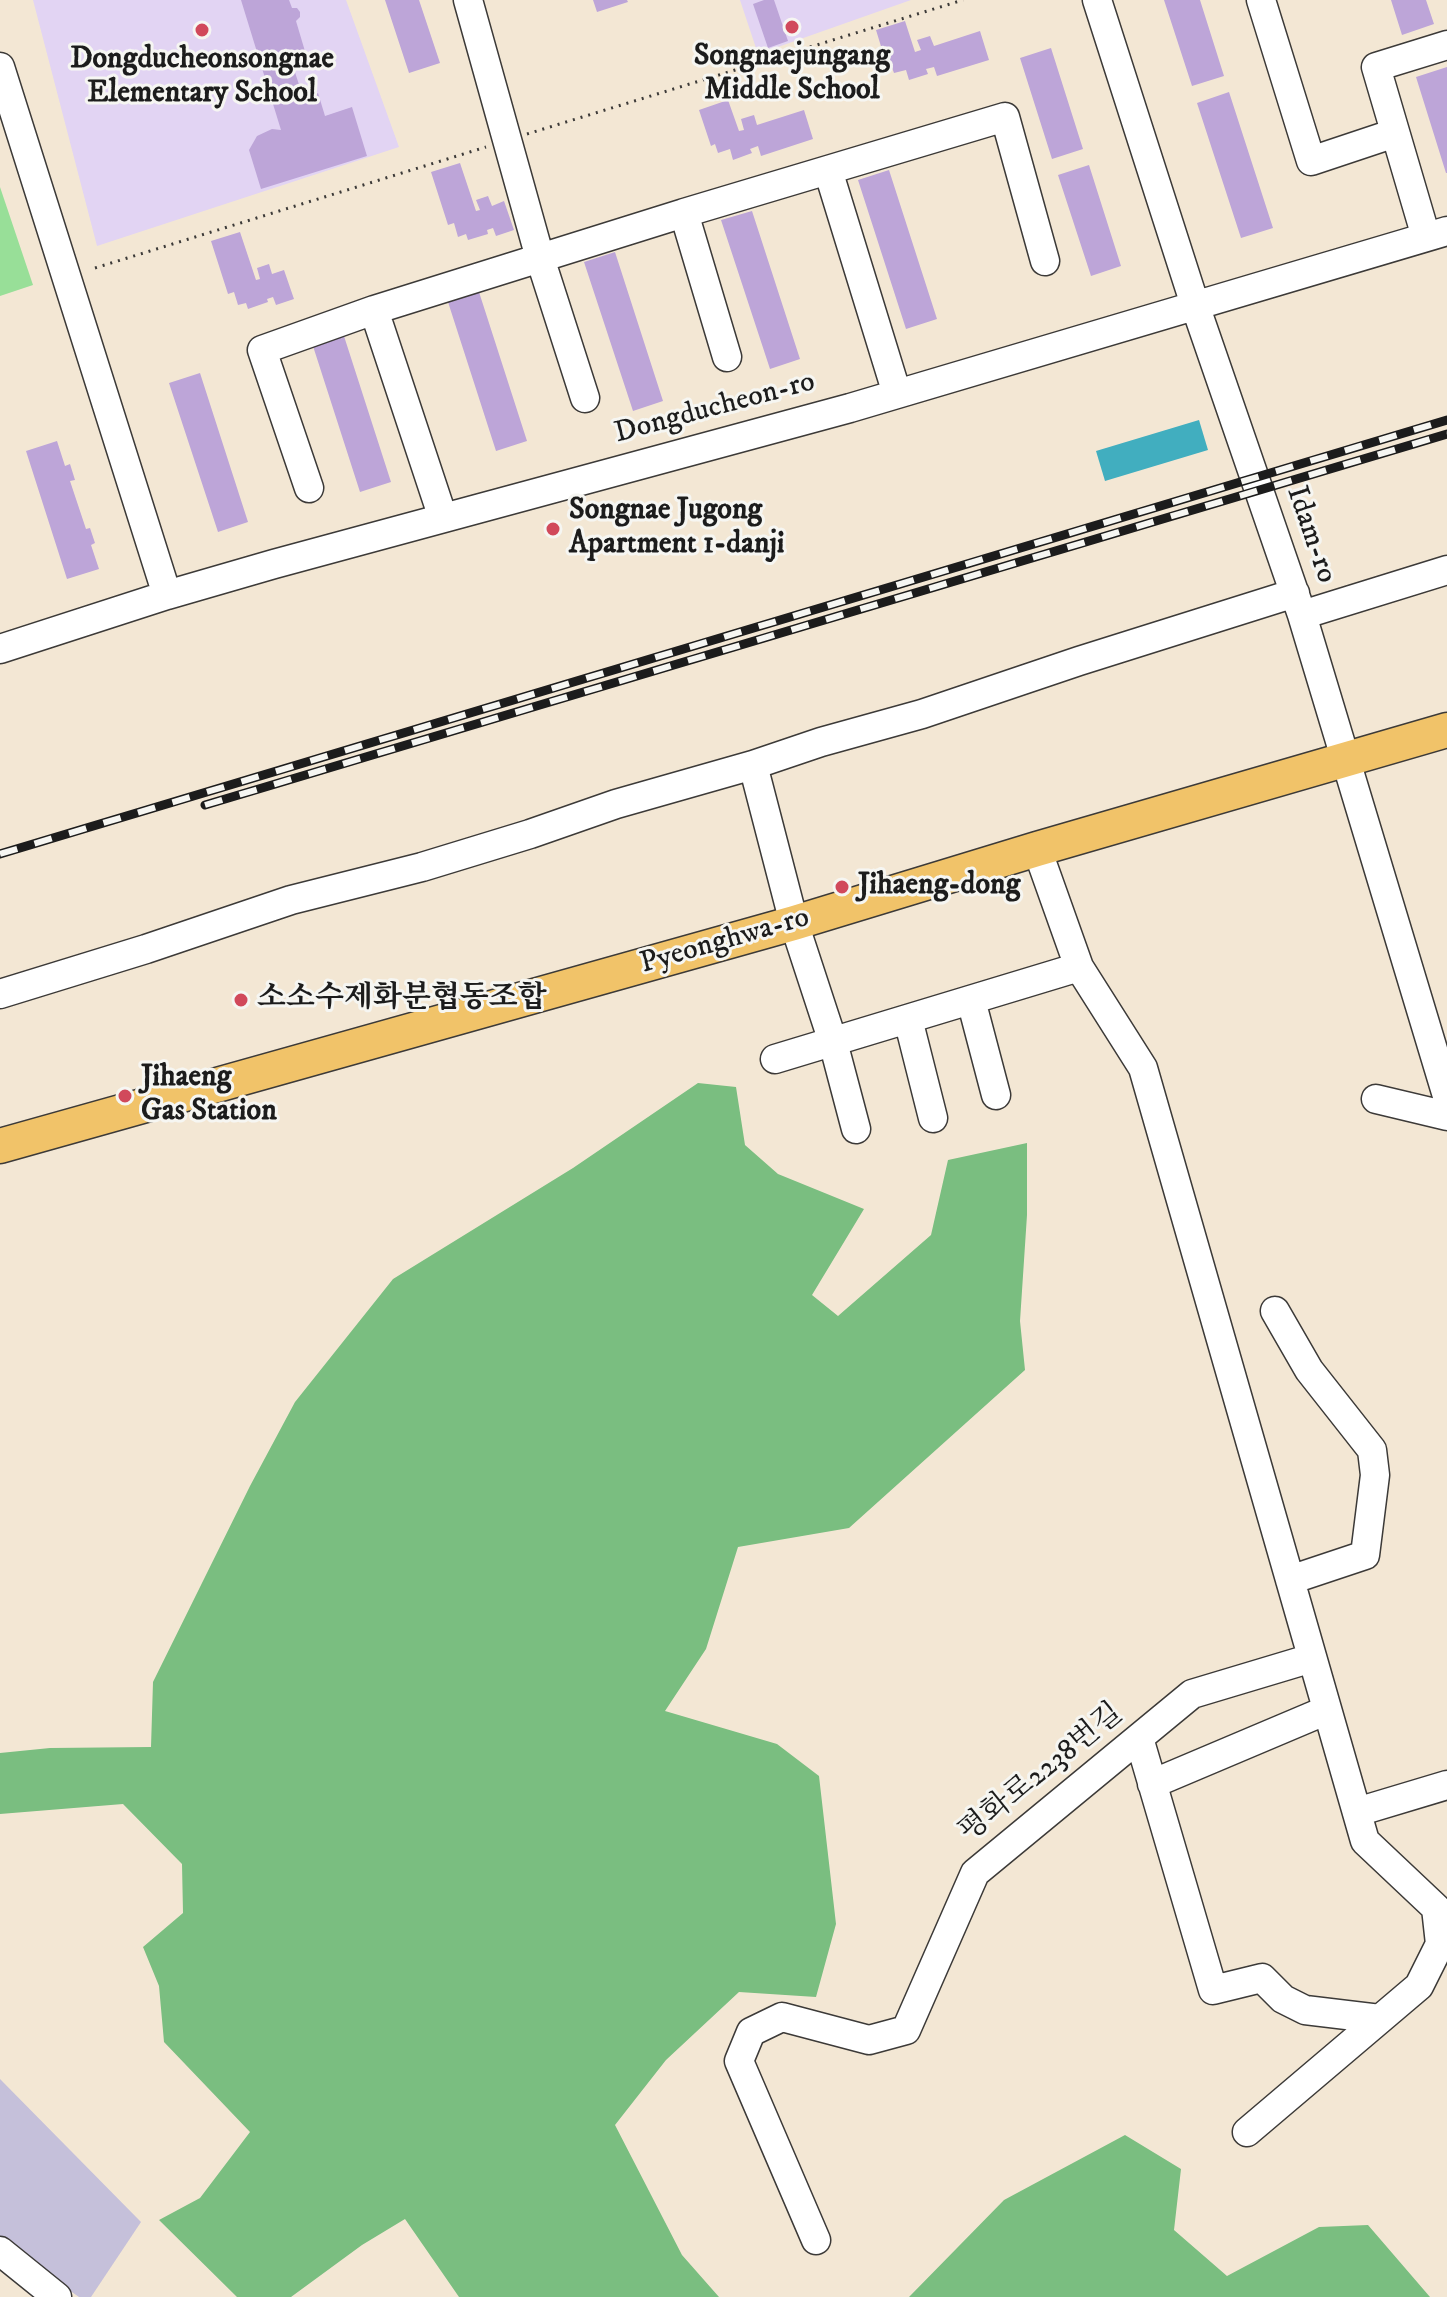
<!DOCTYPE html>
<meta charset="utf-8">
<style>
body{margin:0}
canvas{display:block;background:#f3e7d4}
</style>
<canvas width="1447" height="2297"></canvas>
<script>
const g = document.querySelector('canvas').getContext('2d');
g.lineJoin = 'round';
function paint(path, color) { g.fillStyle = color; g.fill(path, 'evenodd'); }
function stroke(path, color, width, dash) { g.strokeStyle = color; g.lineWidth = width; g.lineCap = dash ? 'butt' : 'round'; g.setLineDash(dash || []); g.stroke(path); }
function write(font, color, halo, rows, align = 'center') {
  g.font = font + ' "IM FELL DW Pica","Noto Serif KR",serif'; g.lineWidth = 6; g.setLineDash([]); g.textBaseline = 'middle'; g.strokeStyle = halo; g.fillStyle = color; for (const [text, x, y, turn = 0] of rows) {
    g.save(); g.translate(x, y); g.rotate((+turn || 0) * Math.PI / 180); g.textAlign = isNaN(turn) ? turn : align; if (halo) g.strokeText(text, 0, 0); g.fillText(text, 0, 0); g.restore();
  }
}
const built = new Path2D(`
 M33,0H346L399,147L97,246Z
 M740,0H911L758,54Z`);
const industrial = new Path2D(`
 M0,2079L141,2222L91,2297H79L0,2242Z`);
const green = new Path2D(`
 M0,187L33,285L0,296Z`);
const forest = new Path2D(`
 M698,1083L736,1087L745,1145L778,1174L864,1209L812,1295L838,1316L931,1235L948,1160L1027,1143V1215L1020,1321L1025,1370L849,1528L738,1547L706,1649L665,1711L777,1744L819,1776L836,1924L816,1997L739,1992L666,2060L615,2125L682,2255L719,2297H459L405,2219L362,2245L291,2297H237L159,2220L200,2198L250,2132L164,2042L159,1986L143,1947L183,1913L182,1864L123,1804L0,1814V1753L50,1748L151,1747L153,1682L250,1486L295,1402L393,1279L573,1168Z
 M1125,2135L1181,2169L1174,2230L1227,2276L1319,2227L1368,2225L1430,2297H909L1004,2200Z`);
const water = new Path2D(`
 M1199,420L1208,450L1105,481L1096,451Z`);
const building = new Path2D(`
 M241,0H289L292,8H297L300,12V17L296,21L307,58L292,63L303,97L318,93L325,116L352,107L367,156L261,189L249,150L257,136L272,129L281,130Z
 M385,0H419L440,63L409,73Z
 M593,0H627L628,2L597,12Z
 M764,0H774L788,41L768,48L753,4Z
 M1164,0H1200L1224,76L1192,86Z
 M1391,0H1426L1434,24L1402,35Z
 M905,21L915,52L921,50L917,40L930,36L934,46L980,31L989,60L937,76L934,67L926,69L928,74L909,80L906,70L894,73L891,65L887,66L876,30Z
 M1051,48L1083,149L1052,159L1020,58Z
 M1447,67V173H1446L1416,77Z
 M1229,92L1273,228L1241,238L1197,103Z
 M728,100L739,131L744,130L741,119L754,115L757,125L804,110L813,139L761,156L758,146L750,149L752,153L733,160L730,149L718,153L715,144L711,146L699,110Z
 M460,163L476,211L480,210L476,200L488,196L492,206L504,201L514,230L496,236L493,228L487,230L488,234L468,240L466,234L458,237L454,223L448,225L431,172Z
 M1089,165L1121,266L1091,276L1058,175Z
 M889,170L937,319L906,329L858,180Z
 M752,211L800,359L770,369L721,220Z
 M240,232L256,280L260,279L257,268L269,264L272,274L284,270L294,299L276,305L273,297L267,299L268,302L248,309L246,303L238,305L234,292L228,294L211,241Z
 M615,252L663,401L633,411L584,262Z
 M479,292L527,441L496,451L448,302Z
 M343,333L391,482L360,492L312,343Z
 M200,373L248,522L218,532L169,383Z
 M57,441L65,466L70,464L75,480L70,481L86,529L90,528L95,543L91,545L99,569L67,579L26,451Z`);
const path = new Path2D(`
 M527,134L963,0
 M95,268L486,147`);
const minor = new Path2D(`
 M468,0L540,258L585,398
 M1097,0L1195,305L1302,615L1447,1096
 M1261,0L1311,161L1395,133
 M0,67L167,595
 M828,170L897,394
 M684,213L1005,117L1045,261
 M1426,237L1376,67L1447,45
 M374,310L684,213L727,357
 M309,488L262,350L374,310L443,518
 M1302,615L1447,570
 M0,649L167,595L274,564L850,408L1447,231
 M753,765L821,742L922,714L1079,661L1295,593
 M1037,849L1079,967L1143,1068L1365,1841L1436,1908L1440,1944L1419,1986L1247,2132
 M0,994L146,949L291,900L422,867L530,834L616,804L753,765L794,923L833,1042L856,1129
 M971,1000L996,1095
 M908,1019L933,1118
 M775,1059L1079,967
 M1376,1099L1447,1116
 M1275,1311L1309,1370L1372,1450L1375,1475L1365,1555L1290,1580
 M1139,1738L1213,1990L1262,1978L1283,1999L1305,2010L1380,2019
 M1152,1784L1327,1710
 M1357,1812L1447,1785
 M816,2240L739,2061L751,2032L782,2017L869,2040L906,2030L975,1873L1192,1694L1312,1658
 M0,2251L57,2297`);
const major = new Path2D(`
 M0,1146L794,923L1037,849L1447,730`);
const rail = new Path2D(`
 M205,805L1447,434
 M0,854L1447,420`);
const markers = [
 [792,27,8,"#d1495b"],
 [202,30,8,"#d1495b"],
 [553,529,8,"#d1495b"],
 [842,887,8,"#d1495b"],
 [241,1000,8,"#d1495b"],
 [125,1096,8,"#d1495b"]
];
const poiNames = [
 ["Songnaejungang",792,58,"center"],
 ["Middle School",792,92,"center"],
 ["Dongducheonsongnae",202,61,"center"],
 ["Elementary School",202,95,"center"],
 ["Songnae Jugong",569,512],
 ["Apartment 1-danji",569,546],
 ["Jihaeng-dong",858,887],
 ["소소수제화분협동조합",257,1000],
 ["Jihaeng",141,1079],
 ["Gas Station",141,1113]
];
const streetNames = [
 ["Dongducheon-ro",715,409,-15],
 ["Idam-ro",1310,535,71],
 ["Pyeonghwa-ro",725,942,-16],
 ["평화로2238번길",1042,1774,-39]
];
paint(built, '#e2d4f3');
paint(industrial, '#c5c0da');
paint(green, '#98df98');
paint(forest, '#7abe80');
paint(water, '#41aebf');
paint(building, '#bda5d8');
stroke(minor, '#3c3a38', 31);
stroke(major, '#3c3a38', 37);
stroke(path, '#3c3a38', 3, [2, 6]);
stroke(minor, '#fff', 28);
stroke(major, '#f1c369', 34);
stroke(rail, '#1c1c1c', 9);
stroke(rail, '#f6f6f2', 6, [18]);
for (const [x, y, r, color] of markers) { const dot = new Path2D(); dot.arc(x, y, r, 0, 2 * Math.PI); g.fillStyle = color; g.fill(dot); stroke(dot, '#f6f6f2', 3); }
write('bold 30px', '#1c1c1c', '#f6f6f2', poiNames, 'left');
write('30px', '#1c1c1c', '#f6f6f2', streetNames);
</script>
